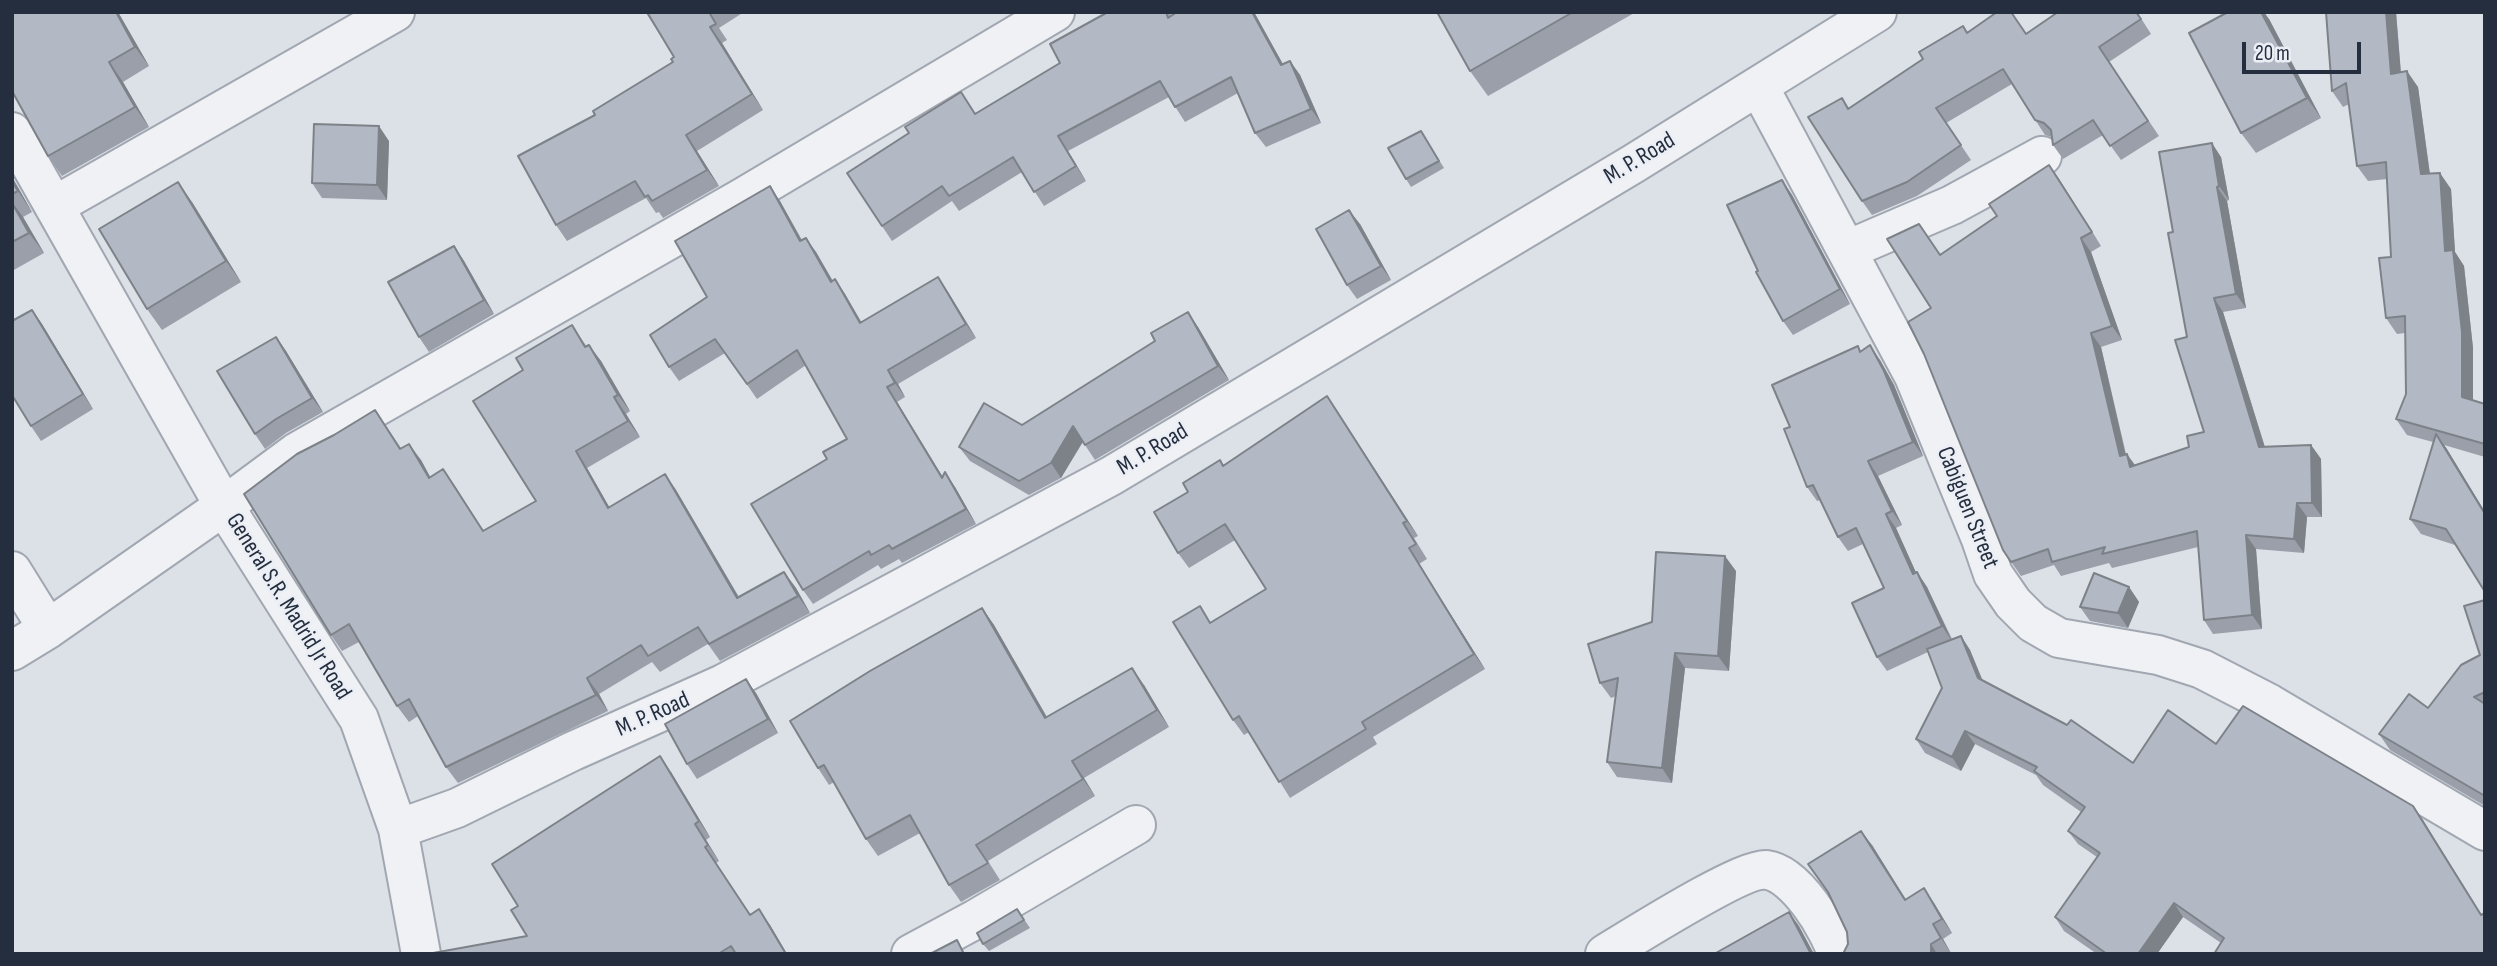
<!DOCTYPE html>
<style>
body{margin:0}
#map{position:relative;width:2497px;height:966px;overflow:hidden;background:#dce0e7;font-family:"Sofia Sans Condensed",sans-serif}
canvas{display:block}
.frame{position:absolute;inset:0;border:14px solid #252e3e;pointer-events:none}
.scale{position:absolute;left:2242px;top:42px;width:119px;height:32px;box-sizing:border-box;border:4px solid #252e3e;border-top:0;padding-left:9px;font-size:21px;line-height:24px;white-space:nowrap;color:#252e3e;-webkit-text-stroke:5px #ebeff5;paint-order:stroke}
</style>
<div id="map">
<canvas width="2497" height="966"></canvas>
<div class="frame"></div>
<div class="scale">20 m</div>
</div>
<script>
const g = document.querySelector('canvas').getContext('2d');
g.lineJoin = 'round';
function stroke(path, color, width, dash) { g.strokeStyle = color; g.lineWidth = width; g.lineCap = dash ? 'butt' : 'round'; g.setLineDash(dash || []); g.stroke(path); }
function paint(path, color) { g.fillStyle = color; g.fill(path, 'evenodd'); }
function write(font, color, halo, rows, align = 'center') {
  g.font = font + ' "Sofia Sans Condensed",sans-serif'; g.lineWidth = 5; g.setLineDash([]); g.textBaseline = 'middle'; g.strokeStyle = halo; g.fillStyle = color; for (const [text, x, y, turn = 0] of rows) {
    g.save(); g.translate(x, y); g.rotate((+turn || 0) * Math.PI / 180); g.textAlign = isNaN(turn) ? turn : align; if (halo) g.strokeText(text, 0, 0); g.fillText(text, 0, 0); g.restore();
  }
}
const minor = new Path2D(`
 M1759,87L1914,376L1981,539L1993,574L2013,603L2033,623L2059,638L2158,655L2202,669L2270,704L2485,831
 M12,132L224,506L359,719L398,829L421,954
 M56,205L395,12
 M1847,250L1952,205L2042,156
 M12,571L48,629
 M12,651L48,629L224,506L297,452L742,198L1055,12
 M398,829L457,808L573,751L723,684L1111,476L1633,164L1877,12
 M911,954L976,919L1136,825
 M1605,954C1632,938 1743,867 1767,870C1796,874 1829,928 1837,954`);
const wall = new Path2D(`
 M12,12H118L149,66L123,82L149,127L62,176L48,156Z
 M744,12L719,28L727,40L722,43L763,110L697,151L719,186L663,218L659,212L656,213L646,198L567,241L556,225L595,115L673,62L674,57L646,13Z
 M1108,12H1170L1171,15L1177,12H1254L1283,64L1290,61L1300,75L1321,123L1266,147L1255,133L1238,93L1185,122L1169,97L1068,151L1086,181L1044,206L1022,172L959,211L952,201L892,241L882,226L976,113L1060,63Z
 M1437,12H1636L1488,96L1470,71Z
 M2137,12L2151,34L2109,62L2159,136L2121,160L2103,135L2063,159L2053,145L2052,137L2045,135L2012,84L1946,123L1971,160L1917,196L1872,215L1862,201L1842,98L1849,108L1967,32L2026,33Z
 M2396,12L2401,72L2418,87L2430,174L2451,189L2455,252L2464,266L2473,348V401L2485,404V457L2444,445L2485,512V592L2455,545L2421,534L2410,519L2433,442L2407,435L2396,419L2406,394L2405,333L2397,334L2386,318L2391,257L2387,179L2368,181L2357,166L2349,104L2343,107L2332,91Z
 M2269,19L2321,118L2256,153L2241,133Z
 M1421,131L1444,168L1411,187L1406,179Z
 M389,141L387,200L322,198L312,183Z
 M2221,157L2229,200L2227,201L2246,308L2223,312L2265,447L2311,445L2321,459L2322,517H2307L2304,553L2256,549L2262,629L2213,634L2204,620L2198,547L2112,568L2109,563L2061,576L2054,565L2021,576L2003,550L1931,308L1940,255L2059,179L2101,246L2091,252L2122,340L2101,347L2126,454L2135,465L2189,447L2204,432L2173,232Z
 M12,177L32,212L23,217L44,253L12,271Z
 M1782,180L1792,195L1850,304L1793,335L1783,321L1758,271Z
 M780,201L802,240L816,252L833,281L835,279L845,294L862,323L938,277L948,292L976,338L898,384L905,397L897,402L942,477L955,487L976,524L902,563L899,559L881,569L878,565L813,604L803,590L827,459L847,439L806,365L757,399L725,353L679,381L669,367L707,297Z
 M192,202L241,282L162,330L147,309Z
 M1360,224L1391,280L1357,299L1347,285Z
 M454,246L464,261L494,314L429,352L419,337Z
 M32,310L42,324L93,409L41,441L31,426Z
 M572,325L587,347L601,361L630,411L626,414L640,437L587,468L609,507L665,474L676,490L739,597L784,572L796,588L810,613L720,661L708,644L660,672L652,662L599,694L608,711L458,783L446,767L418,716L409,722L397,706L359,642L342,651L331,635L334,435L375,410L401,448L421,460L430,477L443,469L483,531L536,501L523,370Z
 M1198,327L1229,380L1095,460L1083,442L1061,478L1029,495L970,461L959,447L1022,425Z
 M276,337L286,351L323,412L286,433L265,449L255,434Z
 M1858,346L1861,351L1880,360L1894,385L1923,456L1878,476L1902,525L1896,528L1916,573L1917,572L1927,587L1952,639L1961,636L1970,650L1983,681L2133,763L2216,744L2413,806L2423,820L2485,954L2221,943L2183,917L2157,954H2097L2064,931L2055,917L2097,857L2078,844L2068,831L2081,812L2043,785L2036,775L1975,744L1961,771L1925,753L1916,739L1942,688L1928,652L1887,671L1877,657L1884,588L1863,544L1848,551L1838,537L1820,500L1817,501L1807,487L1790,427Z
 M1327,396L1418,536L1414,538L1427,559L1419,564L1485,669L1373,737L1377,744L1290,798L1249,732L1244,735L1233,720L1211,623L1266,589L1235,540L1189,568L1178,553L1188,492L1223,466Z
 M1736,571L1729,671L1685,668L1672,783L1617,777L1607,762L1616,696L1611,698L1600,683L1652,622Z
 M2129,587L2139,602L2128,628L2090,621L2080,607Z
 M2485,600V806L2390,750L2379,734L2428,708L2480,655Z
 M982,608L994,625L1047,717L1144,685L1169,727L1084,778L1095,796L988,861L1000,880L961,902L949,885L920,833L878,856L866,839L834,782L829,785L818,768Z
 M756,693L778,733L697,779L687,764Z
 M671,772L710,837L706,840L719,861L716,863L750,914L770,925L787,954H433L527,936L518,906Z
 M1872,845L1905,899L1934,903L1952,933L1943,939L1951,953L1949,954H1843L1848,944Z
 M1017,909L1030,928L989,951L983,944Z`);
const shadedWall = new Path2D(`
 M116,12H118L149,66L135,47Z
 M1252,12H1254L1291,79L1281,65Z
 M2261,12H2264L2269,19L2321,118L2307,98Z
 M2386,12H2396L2402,89L2391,74Z
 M710,27L722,43L763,110L752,94Z
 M1290,61L1300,75L1321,123L1311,109Z
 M109,62L123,82L149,127L135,107Z
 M2407,71L2418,87L2432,190L2421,174Z
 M379,126L389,141L387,200L377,185Z
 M686,135L697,151L719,186L707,170Z
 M1058,136L1068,151L1086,181L1076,166Z
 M2212,143L2221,157L2229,200L2219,186Z
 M2049,165L2059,179L2101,246L2092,232Z
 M2440,173L2451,189L2455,252L2464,266L2473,348V413L2462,397L2445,251Z
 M12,177L32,212L12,182Z
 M1782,180L1792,195L1850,304L1840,289Z
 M178,182L192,202L241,282L226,261Z
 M770,186L780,201L810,256L800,241Z
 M2217,187L2227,201L2246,308L2236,294Z
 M12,202L23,217L44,253L29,233Z
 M1349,210L1360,224L1391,280L1381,266Z
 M806,238L816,252L841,296L831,282Z
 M2081,238L2091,252L2122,340L2112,326Z
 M454,246L464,261L494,314L484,300Z
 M938,277L948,292L976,338L966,324Z
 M835,279L845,294L870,338L860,323Z
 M2214,298L2223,312L2269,461L2259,447Z
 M32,310L42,324L93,409L83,394Z
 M1188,312L1198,327L1229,380L1218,366Z
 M2091,333L2101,347L2129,470L2120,456Z
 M276,337L286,351L323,412L312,398Z
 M589,345L601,361L630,411L618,395Z
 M1870,345L1880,360L1894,385L1923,456L1913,442Z
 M888,370L898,384L905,397L895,383Z
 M887,387L897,402L952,492L942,478Z
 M1327,396L1338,412L1418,536L1407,521Z
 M614,397L626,414L640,437L628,421Z
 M1073,426L1083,441L1061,478L1051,463Z
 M2436,434L2447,449L2485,512V514Z
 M409,444L421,460L440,495L429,478Z
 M2311,445L2321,459L2322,517L2312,503Z
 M576,451L587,468L619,524L608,508Z
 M2127,454L2137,468L2130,467Z
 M1868,461L1878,476L1902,525L1892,511Z
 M443,469L455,486L494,548L483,531Z
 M945,472L955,487L976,524L966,509Z
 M665,474L676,490L749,615L737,598Z
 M2297,503L2307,517L2304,553L2294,539Z
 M1886,514L1896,528L1923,588L1913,574Z
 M2246,535L2256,549L2262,629L2252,615Z
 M1409,548L1419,564L1485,669L1474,654Z
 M1725,556L1736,571L1729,671L1718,656Z
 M784,572L796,588L810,613L798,596Z
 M1917,572L1927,587L1952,641L1942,626Z
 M2129,587L2139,602L2128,628L2118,613Z
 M982,608L994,625L1057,735L1045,718Z
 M1961,636L1970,650L1987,692L1978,678Z
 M1675,653L1685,668L1672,783L1662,768Z
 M1132,668L1144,685L1169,727L1157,710Z
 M587,678L599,694L608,711L596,695Z
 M746,679L756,693L778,733L768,719Z
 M1965,731L1975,744L1961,771L1952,757Z
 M660,756L671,772L710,837L699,821Z
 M1072,761L1084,778L1095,796L1083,779Z
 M2413,806L2423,820L2485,920Z
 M695,824L706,840L719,861L708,845Z
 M1861,831L1872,845L1915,914L1905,900Z
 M1924,888L1934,903L1952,933L1942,919Z
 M2174,903L2183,917L2157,954H2138Z
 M759,909L770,925L787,954H786Z
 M1789,912L1799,926L1814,954H1811Z
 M1933,924L1943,939L1951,953L1941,938Z
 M1931,944L1937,954H1931Z`);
const building = new Path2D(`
 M12,12H116L135,47L109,62L135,107L48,156L12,91Z
 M647,12H709L716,24L710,27L752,94L686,135L707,170L652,201L648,195L645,197L635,181L556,225L518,156L595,115L593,111L673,62L671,59L674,57Z
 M1108,12H1166L1168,18L1177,12H1252L1281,65L1290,61L1311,109L1255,133L1231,77L1175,107L1160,81L1058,136L1076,166L1034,192L1013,157L949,196L942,186L882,226L847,173L909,133L905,127L961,92L975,114L1060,63L1050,44Z
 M1437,12H1573L1470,71Z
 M1997,12H2011L2026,34L2058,12H2136L2141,19L2099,47L2148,121L2110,146L2093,120L2053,145L2051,130L2044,123L2035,120L2003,69L1936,108L1961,145L1907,182L1862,201L1808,117L1842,98L1848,109L1923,59L1919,52L1963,26L1967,33Z
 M2228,12H2261L2307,98L2241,133L2189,33Z
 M2326,12H2386L2391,74L2407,71L2421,174L2440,173L2445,251L2453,250L2462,332V397L2485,404V444L2396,419L2406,394L2405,316L2386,318L2379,258L2391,257L2386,162L2357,166L2346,83L2332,91Z
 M314,124L379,126L377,185L312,183Z
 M1421,131L1439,161L1406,179L1388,148Z
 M2212,143L2219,186L2217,187L2236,294L2214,298L2259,447L2311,445L2312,503H2297L2294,539L2246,535L2252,615L2204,620L2197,531L2102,554L2105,547L2052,562L2048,549L2011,562L2003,550L1924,354L1908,322L1931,308L1887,239L1919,224L1940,255L1997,216L1989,204L2049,165L2092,232L2081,238L2112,326L2091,333L2120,456L2127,454L2130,467L2189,447L2187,436L2204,432L2175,340L2187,337L2168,233L2173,232L2159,152Z
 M1782,180L1840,289L1783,321L1756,272L1758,271L1727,205Z
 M12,182L18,191L12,194Z
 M178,182L226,261L147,309L99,229Z
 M770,186L800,241L806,238L831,282L835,279L860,323L938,277L966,324L888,370L895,383L887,387L942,478L945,472L966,509L892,549L889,545L871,555L869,551L803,590L751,504L827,459L823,452L847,439L797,350L747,384L715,339L669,367L650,335L707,297L675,241Z
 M12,203L29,233L12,242Z
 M1349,210L1381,266L1347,285L1316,229Z
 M454,246L484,300L419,337L388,282Z
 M32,310L83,394L31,426L12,395V321Z
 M1188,312L1218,366L1090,442L1085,445L1073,426L1051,463L1019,481L959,447L984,403L1022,425L1155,341L1151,333Z
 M572,325L585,347L589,345L618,395L614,397L628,421L576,451L608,508L665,474L737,598L784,572L798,596L709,644L698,627L648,656L641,645L587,678L596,695L446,767L409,699L397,706L349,624L331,635L244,494L297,454L334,435L375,410L400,449L409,444L429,478L443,469L483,531L536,501L473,401L523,370L516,358Z
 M276,337L312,398L276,419L255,434L217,371Z
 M1870,345L1884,371L1913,442L1868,461L1892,511L1886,514L1913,574L1917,572L1942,626L1877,657L1852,603L1884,588L1856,528L1838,537L1813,485L1807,487L1784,429L1790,427L1772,385L1858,346L1860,352Z
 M1327,396L1407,521L1403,523L1416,544L1409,548L1474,654L1362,722L1366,729L1279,782L1239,716L1233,720L1173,622L1200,606L1210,623L1266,589L1225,524L1178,553L1154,512L1188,492L1183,483L1220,460L1223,466Z
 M2436,434L2485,514V592L2446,529L2410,519Z
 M1656,552L1725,556L1718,656L1675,653L1662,768L1607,762L1618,678L1600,683L1588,644L1652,622Z
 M2094,573L2129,587L2118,613L2080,607Z
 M2485,600V692L2474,697L2485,704V796L2379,734L2409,694L2428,708L2461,665L2480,655L2464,606Z
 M982,608L1045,718L1132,668L1157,710L1072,761L1083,779L976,845L988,863L949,885L910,815L866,839L824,765L818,768L790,721L870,671Z
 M1961,636L1978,678L2067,725L2071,720L2133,763L2168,710L2216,744L2243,706L2413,806L2481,915L2485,913V954H2214L2224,938L2174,903L2138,954H2107L2055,917L2100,853L2068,831L2085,807L2034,771L2037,767L1965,731L1952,757L1916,739L1942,688L1927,649Z
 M746,679L768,719L687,764L665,724Z
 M660,756L699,821L695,824L708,845L705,847L750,915L759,909L786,954H736L731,946L718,954H433V953L527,936L511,910L518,906L492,864Z
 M1861,831L1905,900L1924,888L1942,919L1933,924L1941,938L1931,944V954H1843L1848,944L1847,932L1828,892L1808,864Z
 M1017,909L1024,920L983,944L977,933Z
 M1789,912L1811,954H1714Z
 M957,940L964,954H930Z`);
const streetNames = [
 ["M. P. Road",1640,159,-31],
 ["M. P. Road",1153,450,-31],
 ["Cabiguen Street",1967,508,68],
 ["General S.R. Madrid Jr Road",288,607,58],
 ["M. P. Road",653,715,-24]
];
stroke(minor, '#a1a7b1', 42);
stroke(minor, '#eff1f5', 38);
paint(wall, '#9a9fa9');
paint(shadedWall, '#7d8289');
paint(building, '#b3b9c4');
stroke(building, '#7d8289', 2);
write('24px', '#252e3e', '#ebeff5', streetNames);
</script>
